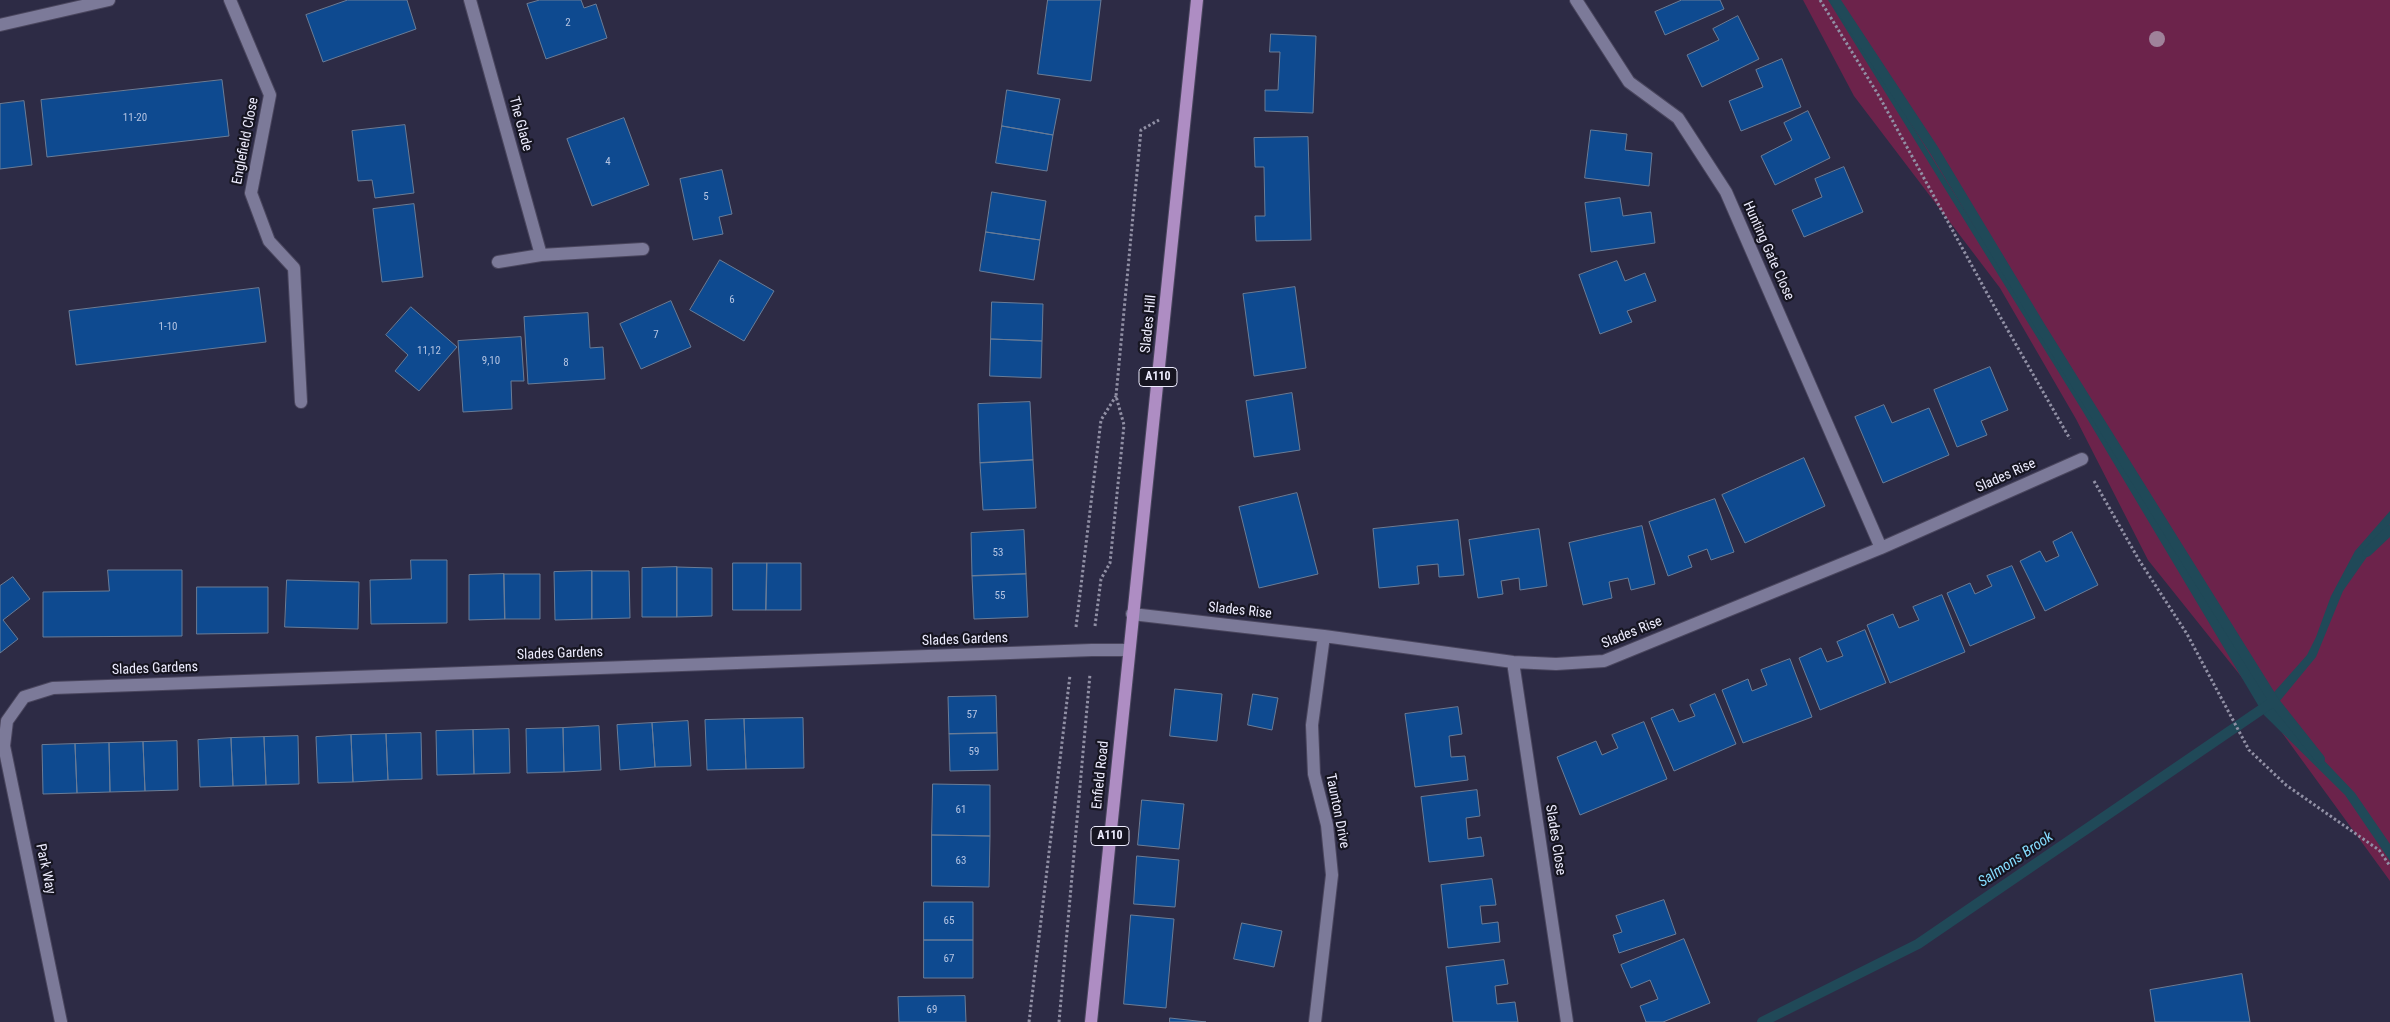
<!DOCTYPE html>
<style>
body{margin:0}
canvas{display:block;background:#2d2b45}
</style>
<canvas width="2390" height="1022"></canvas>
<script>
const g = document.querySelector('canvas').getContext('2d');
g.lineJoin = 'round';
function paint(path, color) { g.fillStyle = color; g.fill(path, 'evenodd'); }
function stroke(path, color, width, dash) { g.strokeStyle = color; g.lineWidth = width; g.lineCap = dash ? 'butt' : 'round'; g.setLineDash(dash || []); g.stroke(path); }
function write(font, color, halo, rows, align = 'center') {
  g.font = font + ' "Roboto Condensed",sans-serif'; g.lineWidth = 4.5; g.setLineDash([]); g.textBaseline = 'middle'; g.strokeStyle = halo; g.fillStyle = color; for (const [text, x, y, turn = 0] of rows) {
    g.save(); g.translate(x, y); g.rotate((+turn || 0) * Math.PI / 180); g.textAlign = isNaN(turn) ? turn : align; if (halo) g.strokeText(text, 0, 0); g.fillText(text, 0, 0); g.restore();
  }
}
const green = new Path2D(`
 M1803,0H2390V881L2240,675L2148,560L2076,419L2000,288L1854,96Z`);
const water = new Path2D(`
 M1828,0H1831L1872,61L2268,699L2307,655L2316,637L2331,596L2355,551L2390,511V524L2343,591L2316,657L2274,708L2355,793L2390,844V861L2345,795L2264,715L2082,410Z`);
const stream = new Path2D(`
 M1835,0L1934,150L2040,326L2274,701L2320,759
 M2367,552L2390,530
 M1762,1022L1918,944L2271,703`);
const building = new Path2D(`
 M348,0H407L416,29L323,62L306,15Z
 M540,0H581L584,8L596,4L607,38L546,59L527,4Z
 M1048,0H1101L1091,81L1038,74Z
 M1682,0H1720L1724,9L1665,35L1655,12Z
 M1738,16L1759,59L1702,87L1687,55L1719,40L1713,29Z
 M1271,34L1316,36L1313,113L1265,111V90H1278L1280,52H1270Z
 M1782,59L1801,107L1741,131L1729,101L1763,87L1756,70Z
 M222,80L229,136L47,157L41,100Z
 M1007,90L1060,99L1053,135L1002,126Z
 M24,101L32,165L0,169V104Z
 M1808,111L1830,158L1775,185L1761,156L1792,140L1784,123Z
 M624,118L649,185L592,206L567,139Z
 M405,125L414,193L375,198L372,180L358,181L352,131Z
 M1002,126L1053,135L1047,171L996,163Z
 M1591,130L1627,134L1625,150L1652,153L1649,186L1585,178Z
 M1308,137L1311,240L1256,241L1255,216H1265L1264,167H1255L1254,138Z
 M1844,167L1863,212L1804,237L1792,210L1822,197L1815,179Z
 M722,170L732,214L719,217L723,234L693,240L680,179Z
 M992,192L1046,201L1040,240L986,232Z
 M1620,198L1623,216L1651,212L1655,243L1591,252L1585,203Z
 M414,204L423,277L382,282L373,209Z
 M986,232L1040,240L1034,280L980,271Z
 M720,260L774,291L744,341L690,310Z
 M1617,261L1625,281L1645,273L1656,301L1627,311L1632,322L1600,334L1579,275Z
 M1295,287L1306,368L1254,376L1243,294Z
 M259,288L266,342L76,365L69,311Z
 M671,301L691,347L641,369L620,324Z
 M992,302L1043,304L1042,341L991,339Z
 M411,307L457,347L419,391L395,371L408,355L386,335Z
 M588,313L590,348L603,347L605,379L528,384L524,317Z
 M521,337L524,381H511L512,409L463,412L458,341Z
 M991,339L1042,341L1041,378L990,376Z
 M1990,367L2008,410L1981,421L1987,435L1957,447L1934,390Z
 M1292,393L1300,450L1254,457L1246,401Z
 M1030,402L1033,460L980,463L978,404Z
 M1884,405L1892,423L1929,408L1949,455L1883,483L1855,417Z
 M1804,458L1825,506L1745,543L1722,495Z
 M1033,460L1036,508L983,510L980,463Z
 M1297,493L1318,574L1259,588L1239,507Z
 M1715,499L1734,552L1711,560L1707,549L1688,556L1692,567L1668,576L1649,522Z
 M1458,520L1464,575L1439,577L1438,564L1417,566L1419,584L1379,588L1373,529Z
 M1642,526L1655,584L1631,590L1628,578L1609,582L1612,598L1583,605L1569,543Z
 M1539,529L1547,586L1520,590L1519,578L1501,581L1503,594L1478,598L1469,540Z
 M1024,530L1026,574L972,576L971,533Z
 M2072,532L2098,585L2045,611L2020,561L2040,551L2046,562L2059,556L2053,542Z
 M411,560H447V623L371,624L370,580L411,579Z
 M733,563H767L766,610H733Z
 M767,563H801V610H766Z
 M2012,566L2035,618L1970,646L1947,593L1970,583L1975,594L1992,586L1987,576Z
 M677,567V617H642V568Z
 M677,567L712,568V616L677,617Z
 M108,570H182V636L43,637V592L109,591Z
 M592,571V619L555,620L554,572Z
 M592,571H629L630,618L592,619Z
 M504,574L505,619L469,620V575Z
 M504,574H540V619H505Z
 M1026,574L1028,617L974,619L972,576Z
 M13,577L30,599L3,620L18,639L0,653V586Z
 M287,580L359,582L358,629L285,627Z
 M197,587H268V633L197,634Z
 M1942,595L1965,652L1890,683L1867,625L1893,614L1899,628L1919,620L1913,607Z
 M1865,630L1886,683L1820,710L1799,658L1821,648L1827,662L1843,656L1837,642Z
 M1790,659L1812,717L1743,743L1722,690L1748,679L1752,691L1767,685L1761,670Z
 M1175,689L1222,694L1217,741L1170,736Z
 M1253,694L1278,698L1272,730L1248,725Z
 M1715,694L1736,744L1674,771L1651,718L1673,709L1679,722L1695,716L1690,705Z
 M996,696L997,733L949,734L948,697Z
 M1458,707L1462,734L1449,736L1451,757L1465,756L1468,780L1415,787L1405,714Z
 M803,718L804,768L746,769L744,719Z
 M744,719L746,769L707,770L705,720Z
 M688,721L691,766L655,767L652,723Z
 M1644,722L1667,779L1580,815L1557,757L1596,741L1602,755L1618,748L1612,735Z
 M652,723L655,767L620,770L617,725Z
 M599,726L601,770L564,772L563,728Z
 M563,728L564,772L527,773L526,729Z
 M509,729L510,773L474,774L473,730Z
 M473,730L474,774L437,775L436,731Z
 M421,733L422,779L388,780L386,734Z
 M997,733L998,770L950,771L949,734Z
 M386,734L388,780L353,782L351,735Z
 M351,735L353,782L318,783L316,737Z
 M298,736L299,784L266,785L264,737Z
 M264,737L266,785L233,786L231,738Z
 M231,738L233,786L200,787L198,740Z
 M177,741L178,790L145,791L143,742Z
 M143,742L145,791L110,792L109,743Z
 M109,743L110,792L77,793L75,744Z
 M75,744L77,793L43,794L42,745Z
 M933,784L990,785V836L932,835Z
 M1477,790L1480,816L1466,818L1468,839L1481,837L1484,856L1429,862L1421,797Z
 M1142,800L1184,804L1179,849L1138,845Z
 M932,835L990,836L989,887L932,886Z
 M1137,856L1179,860L1175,907L1134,904Z
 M1492,879L1496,905L1480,906L1482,924L1498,922L1500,942L1448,948L1441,885Z
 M1664,900L1676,934L1619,953L1613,935L1622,932L1616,916Z
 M924,902H973V940H924Z
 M1131,915L1174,919L1166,1008L1124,1004Z
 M1242,923L1282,931L1274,967L1234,959Z
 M1684,939L1710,1003L1663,1022H1646L1640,1006L1658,999L1650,980L1631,988L1621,965Z
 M924,940H973V978H924Z
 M1504,960L1508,984L1495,986L1497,1004L1515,1002L1518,1022H1453L1446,967Z
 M2242,974L2250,1022H2155L2150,990Z
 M965,996L966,1022H899L898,997Z
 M1170,1018L1206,1022H1170Z`);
const path = new Path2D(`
 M1820,0L1879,96L1994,306L2070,439
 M2094,481L2139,560L2187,634L2249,750L2286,785L2379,850L2390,866
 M1095,626L1101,579L1110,563L1124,425L1116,396L1141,130L1159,120
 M1076,627L1101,420L1116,396
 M1029,1022L1070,675
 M1059,1022L1090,674`);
const minor = new Path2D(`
 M230,0L270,95L251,193L269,241L294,268L301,402
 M470,0L541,255
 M1576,0L1629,82L1678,118L1726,192L1881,548
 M0,25L109,0
 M498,262L541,255L643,249
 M1132,614L1324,636L1513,662L1556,664L1604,661L1881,548L2082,459
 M1513,662L1567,1022
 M61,1022L4,746L7,721L24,697L53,688L1092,650H1128
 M1315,1022L1332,875L1327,825L1314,774L1312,725L1324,636`);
const major = new Path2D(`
 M1091,1022L1197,0`);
const trees = [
 [2157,39]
];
const numberNames = [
 ["2",568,23],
 ["11-20",135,118],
 ["4",608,162],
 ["5",706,197],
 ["6",732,300],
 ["1-10",168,327],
 ["7",656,335],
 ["11,12",429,351],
 ["9,10",491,361],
 ["8",566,363],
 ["53",998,553],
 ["55",1000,596],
 ["57",972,715],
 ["59",974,752],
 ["61",961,810],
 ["63",961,861],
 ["65",949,921],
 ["67",949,959],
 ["69",932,1010]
];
const shields = [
 [1158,377,38],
 [1110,836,38]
];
const shieldNames = [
 ["A110",1158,377],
 ["A110",1110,836]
];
const streetNames = [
 ["The Glade",520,124,75],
 ["Englefield Close",246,141,-79],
 ["Hunting Gate Close",1768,251,66],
 ["Slades Hill",1149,324,-84],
 ["Slades Rise",2006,476,-24],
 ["Slades Rise",1240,611,6],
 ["Slades Rise",1632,633,-22],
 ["Slades Gardens",965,640,-2],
 ["Slades Gardens",560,654,-2],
 ["Slades Gardens",155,669,-2],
 ["Enfield Road",1101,775,-84],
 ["Taunton Drive",1337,811,79],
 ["Slades Close",1555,840,81],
 ["Park Way",45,869,78]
];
const waterNames = [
 ["Salmons Brook",2016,860,-34]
];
paint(green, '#6c234b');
paint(water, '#204958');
stroke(stream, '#204958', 10);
paint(building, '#0e4a90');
stroke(building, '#697c97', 1);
stroke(minor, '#4a465e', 14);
stroke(major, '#4a465e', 14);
stroke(path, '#9190a5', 3, [2.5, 2.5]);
stroke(minor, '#7c7a99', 12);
stroke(major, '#ae8dc3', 12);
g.fillStyle = '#9f829a';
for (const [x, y] of trees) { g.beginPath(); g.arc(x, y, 8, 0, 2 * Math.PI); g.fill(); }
write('11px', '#b5c4e2', null, numberNames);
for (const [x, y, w] of shields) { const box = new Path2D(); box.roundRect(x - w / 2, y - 9.5, w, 19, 4); g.fillStyle = '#161521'; g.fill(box); stroke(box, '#edecfe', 1); }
write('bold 12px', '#edecfe', null, shieldNames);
write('14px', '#edecfe', '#161521', streetNames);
write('italic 15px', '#86ddff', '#161521', waterNames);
</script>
